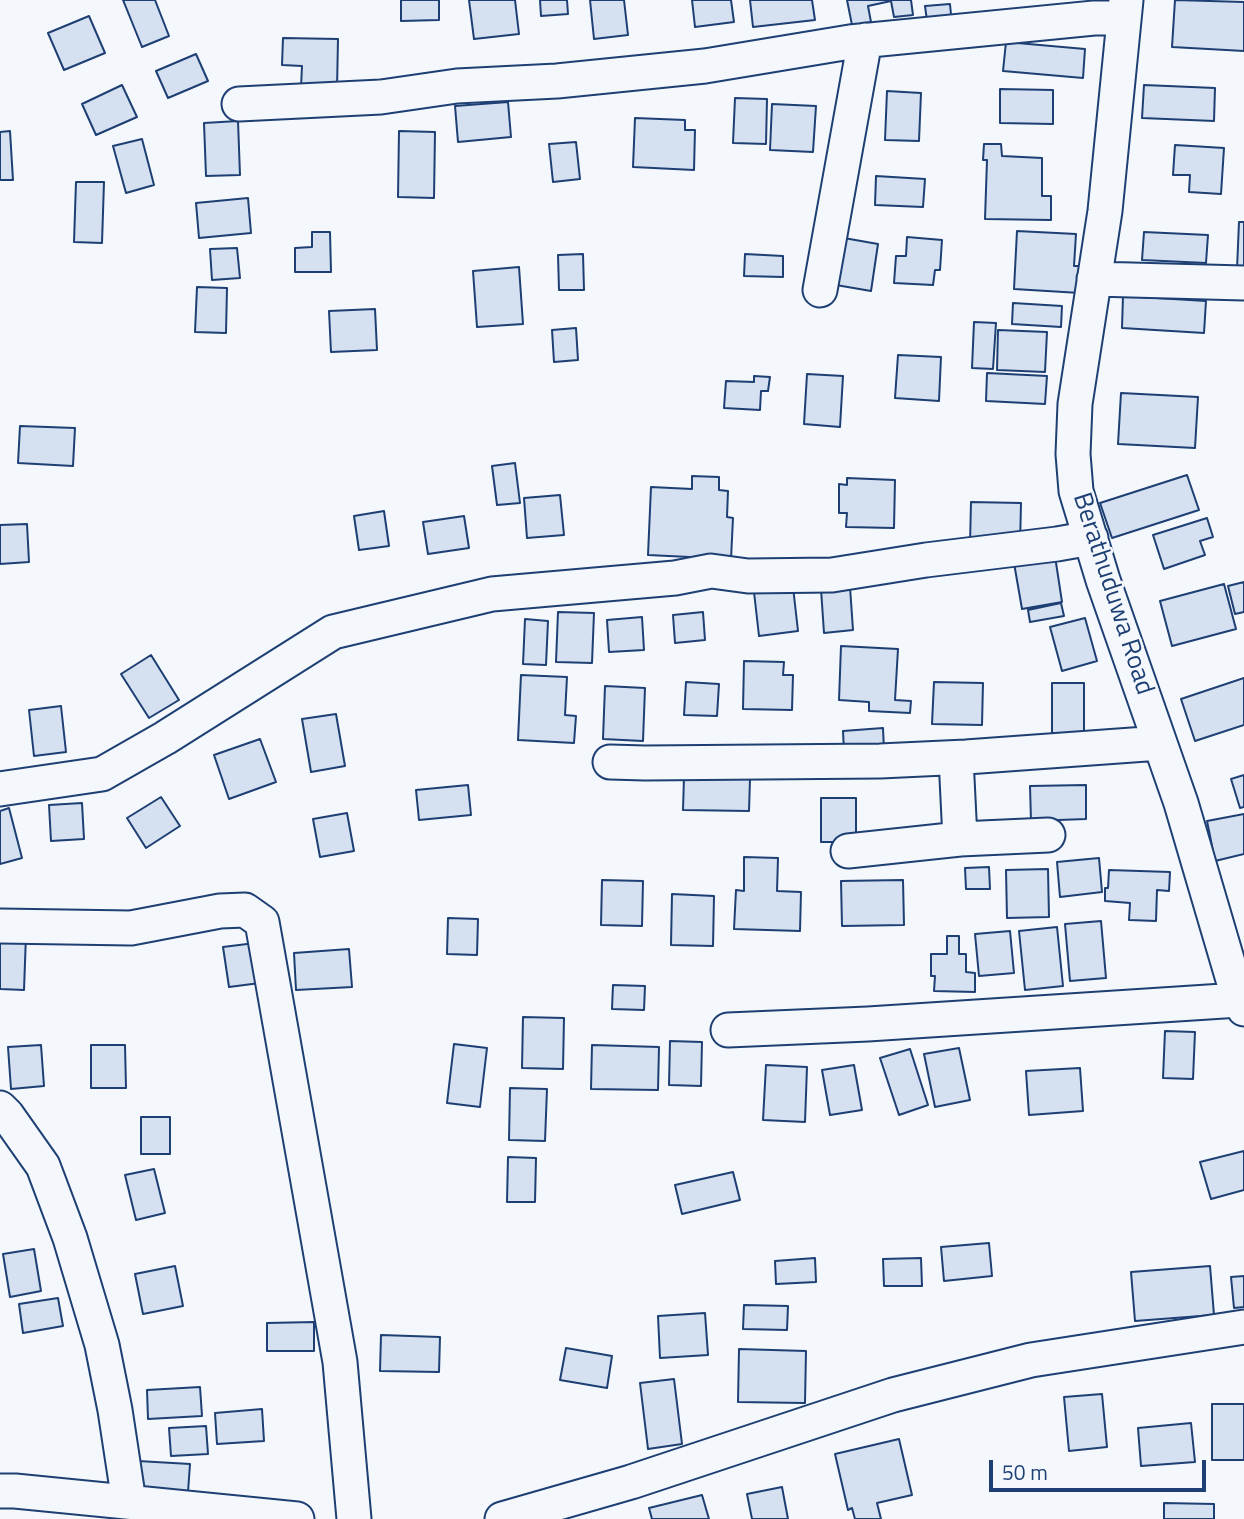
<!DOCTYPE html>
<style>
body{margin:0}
#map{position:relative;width:1244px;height:1519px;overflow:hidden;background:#f4f7fb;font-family:"Titillium Web",sans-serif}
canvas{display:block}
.scale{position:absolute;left:989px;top:1460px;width:217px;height:32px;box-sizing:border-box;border:4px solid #1d3f73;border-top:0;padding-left:9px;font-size:21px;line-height:24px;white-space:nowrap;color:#1d3f73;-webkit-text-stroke:5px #f4f7fb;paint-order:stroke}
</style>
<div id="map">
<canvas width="1244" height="1519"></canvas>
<div class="scale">50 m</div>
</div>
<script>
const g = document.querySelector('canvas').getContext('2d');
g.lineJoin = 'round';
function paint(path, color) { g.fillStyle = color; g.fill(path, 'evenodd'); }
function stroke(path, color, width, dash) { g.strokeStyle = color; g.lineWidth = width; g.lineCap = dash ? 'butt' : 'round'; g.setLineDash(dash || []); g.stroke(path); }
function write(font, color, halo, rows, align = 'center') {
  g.font = font + ' "Titillium Web",sans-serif'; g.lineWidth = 5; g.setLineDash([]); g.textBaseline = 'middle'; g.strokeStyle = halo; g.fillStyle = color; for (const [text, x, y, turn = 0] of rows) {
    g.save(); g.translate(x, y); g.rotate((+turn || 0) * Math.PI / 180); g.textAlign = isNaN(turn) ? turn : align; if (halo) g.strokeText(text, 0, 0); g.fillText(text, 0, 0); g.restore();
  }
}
const building = new Path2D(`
 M123,0H155L169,36L142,47Z
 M401,0H439V20L401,21Z
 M469,0H515L519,34L474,39Z
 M540,0H567L568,14L541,16Z
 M590,0H624L628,35L594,39Z
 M692,0H731L734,22L695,27Z
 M750,0H812L815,20L753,27Z
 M847,0H911L913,15L894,17L891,1L868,6L871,22L852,25Z
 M1175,0L1244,2V51L1172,47Z
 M950,4L952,25L928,28L925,6Z
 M89,16L105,53L64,70L48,33Z
 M283,38L338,39L337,89L301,87L302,66L282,65Z
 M1006,42L1085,49L1083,78L1003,71Z
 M196,54L208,81L168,98L156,71Z
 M122,85L137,117L96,135L82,104Z
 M1144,85L1215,88L1214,121L1142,118Z
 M1000,89L1053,90V124L1000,123Z
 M887,91L921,93L919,141L885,140Z
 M735,98L767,99L766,144L733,143Z
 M508,102L511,137L458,142L455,106Z
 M772,104L816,106L813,152L770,150Z
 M635,118L685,120V130H695L694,170L633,167Z
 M238,121L240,175L206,176L204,123Z
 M10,131L13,180H0V132Z
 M399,131L435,132L434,198L398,197Z
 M142,139L154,185L126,193L113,146Z
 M576,142L580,179L553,182L549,144Z
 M984,144H1001L1002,156L1042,158V196H1051V220L985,219L987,160H983Z
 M1175,145L1224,148L1221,194L1189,192L1190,175H1173Z
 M876,176L925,179L923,207L875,205Z
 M76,182H104L102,243L74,242Z
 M248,198L251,233L199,238L196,203Z
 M1239,222H1244V269H1237Z
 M1017,231L1076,234L1074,266H1082L1080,293L1014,289Z
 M312,232H330L331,272H295V248L312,247Z
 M1144,232L1208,235L1206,263L1142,260Z
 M907,237L942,240L940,270H935L933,285L894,283L896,256H906Z
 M844,238L878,244L871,291L836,285Z
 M237,248L240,278L212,280L210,249Z
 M583,254L584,290H559L558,255Z
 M745,254L783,256V277L744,276Z
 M519,267L523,324L477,327L473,271Z
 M197,287L227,288L226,333L195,332Z
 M1123,296L1206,301L1204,333L1122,328Z
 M1013,303L1062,306L1061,327L1012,324Z
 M375,309L377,350L331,352L329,311Z
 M974,322L996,323L993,369L972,368Z
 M576,328L578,360L554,362L552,330Z
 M998,330L1047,332L1045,372L997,370Z
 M898,355L941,357L939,401L895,398Z
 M987,373L1047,376L1045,404L986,401Z
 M807,374L843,376L840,427L804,424Z
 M754,376L770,377L768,391H761L760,410L724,408L726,381L754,382Z
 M1121,393L1198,397L1195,448L1118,444Z
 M20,426L75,428L73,466L18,463Z
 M515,463L520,503L497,505L492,466Z
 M1187,475L1199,510L1112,538L1100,503Z
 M692,476L719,477V490L728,491L727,517L733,518L731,559L648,555L651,487L692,489Z
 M847,478L895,480L894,528L846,527L847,513H839V484L847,485Z
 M560,495L564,535L527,538L524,498Z
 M971,502L1021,503L1020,546L970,544Z
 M384,511L389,546L359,550L354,516Z
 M464,516L469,548L428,554L423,522Z
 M1207,518L1213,537L1200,541L1205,555L1164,569L1153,535Z
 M27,524L29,562L0,564V525Z
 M1055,556L1062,602L1022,609L1014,563Z
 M1244,582V612L1235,614L1228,586Z
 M1224,584L1236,629L1172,646L1160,601Z
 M793,587L798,631L759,636L754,592Z
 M850,587L853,630L824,633L821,589Z
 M1061,603L1064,616L1030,622L1028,610Z
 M558,612L594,613L592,663L556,662Z
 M703,612L705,640L675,643L673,615Z
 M642,617L644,650L609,652L607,620Z
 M1085,618L1097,661L1062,671L1050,627Z
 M525,619L548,621L546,665L523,664Z
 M841,646L898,649L895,700L911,701L910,713L869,711V702L839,700Z
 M151,655L179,700L149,718L121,674Z
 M744,661L784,662L783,675H793L792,710L743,709Z
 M521,675L567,677L565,715L576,716L574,743L518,740Z
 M1244,678V725L1195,741L1181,699Z
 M686,682L719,684L717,716L684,715Z
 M934,682L983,683L982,725L932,724Z
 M1052,683H1084V734L1052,733Z
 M605,686L645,688L643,741L603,739Z
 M61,706L66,752L34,756L29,710Z
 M336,714L345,766L311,772L302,719Z
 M883,728L884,750L844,752L843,731Z
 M260,739L276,782L229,799L214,755Z
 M1244,775V807L1240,808L1231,779Z
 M684,777L750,779L749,811L683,810Z
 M468,785L471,815L419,820L416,790Z
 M1086,785V819L1031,821L1030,786Z
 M161,797L180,826L146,848L127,818Z
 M821,798H856V842H821Z
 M82,803L84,839L51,841L49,805Z
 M9,808L22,858L0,864V811Z
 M347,813L354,851L320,857L313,819Z
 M1244,814V854L1215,861L1207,821Z
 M744,857L778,858L777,891L801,892L800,931L734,929L736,890L744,891Z
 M1099,858L1102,892L1060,897L1057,862Z
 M989,867L990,889H966L965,868Z
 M1048,869L1049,917L1007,918L1006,870Z
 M1109,870L1170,872L1169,891L1157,890L1156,921L1129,920L1130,903L1105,901V888H1108Z
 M602,880L643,881L642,926L601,925Z
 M903,880L904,925L842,926L841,881Z
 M672,894L714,896L713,946L671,945Z
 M448,918L478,919L477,955L447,954Z
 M1101,921L1106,978L1070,981L1065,924Z
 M1057,927L1063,986L1025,990L1019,931Z
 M1010,931L1014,973L979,976L975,934Z
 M0,934L26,935L24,990L0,989Z
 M947,936H959V954H966V972L975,973V992L934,991L935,976H931V954H947Z
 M255,943L260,983L229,987L223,947Z
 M349,949L352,987L296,990L294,953Z
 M613,985L645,986L644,1010L612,1009Z
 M523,1017L564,1018L563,1069L522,1068Z
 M1165,1031L1195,1032L1193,1079L1163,1078Z
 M670,1041L702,1042L701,1086L669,1085Z
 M454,1044L487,1048L480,1107L447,1103Z
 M41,1045L44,1086L11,1089L8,1047Z
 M91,1045H125L126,1088H91Z
 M592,1045L659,1047L658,1090L591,1089Z
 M959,1048L970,1100L935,1107L924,1054Z
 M910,1049L928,1105L899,1115L880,1058Z
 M766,1065L807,1067L805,1122L763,1120Z
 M854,1065L862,1110L830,1115L822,1070Z
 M1080,1068L1083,1111L1029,1115L1026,1071Z
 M510,1088L547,1089L545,1141L509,1140Z
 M141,1117H170V1154H141Z
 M1244,1151V1190L1211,1199L1200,1162Z
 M508,1157L536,1158L535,1202H507Z
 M154,1169L165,1213L136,1220L125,1175Z
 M733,1172L740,1200L682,1214L675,1185Z
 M989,1243L992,1276L944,1281L941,1247Z
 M34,1249L41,1291L10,1297L3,1254Z
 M815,1258L816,1282L776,1284L775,1261Z
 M921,1258L922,1286H884L883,1259Z
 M175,1266L183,1306L143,1314L135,1274Z
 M1210,1266L1214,1315L1135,1321L1131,1272Z
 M1244,1276V1307L1234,1308L1231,1277Z
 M58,1298L63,1326L23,1333L19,1304Z
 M744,1305L788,1306L787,1330L743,1329Z
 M705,1313L708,1355L660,1358L658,1316Z
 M314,1322V1351H267V1323Z
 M381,1335L440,1337L439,1372L380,1371Z
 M566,1348L612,1356L607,1388L560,1380Z
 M739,1349L806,1351L805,1403L738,1402Z
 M674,1379L682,1444L648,1449L640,1383Z
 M200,1387L202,1416L148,1419L147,1390Z
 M1102,1394L1107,1447L1069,1451L1064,1397Z
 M1212,1404H1244V1460H1212Z
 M262,1409L264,1441L217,1444L215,1413Z
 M1191,1423L1195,1462L1141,1466L1138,1428Z
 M206,1426L208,1454L171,1456L169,1428Z
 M899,1439L912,1495L877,1503L881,1519H855L852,1508L848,1510L835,1454Z
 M138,1461L190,1464L188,1492L136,1489Z
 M782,1487L788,1519H752L747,1494Z
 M702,1495L709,1519H652L649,1508Z
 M1164,1503L1214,1504V1519H1164Z`);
const minor = new Path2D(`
 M1126,0L1105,211L1075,404L1073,454L1076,491L1103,580L1181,803L1239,1000L1244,1009
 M239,104L381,97L457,86L557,81L705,66L850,42L1094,18H1124
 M1094,279L1244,283
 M820,290L865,40
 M956,758L960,839
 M610,762L645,763L880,761L966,757L1160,743
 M0,789L102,774L165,738L333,632L492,594L675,578L711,571L748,576L832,575L926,560L1057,544L1091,538
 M848,851L960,839L1048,835
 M0,926L131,928L220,911L245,910L262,922L340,1362L354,1519
 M728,1030L868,1024L1239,1000
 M0,1108L7,1115L43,1166L70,1238L102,1345L115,1410L129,1502
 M0,1491H15L297,1519
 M502,1519L631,1482L893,1395L1031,1360L1244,1327`);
const streetNames = [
 ["Berathuduwa Road",1112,594,72]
];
paint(building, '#d5e0f0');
stroke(building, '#1d3f73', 2);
stroke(minor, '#1d3f73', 37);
stroke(minor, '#f4f7fb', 33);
write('26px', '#1d3f73', '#f4f7fb', streetNames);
</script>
